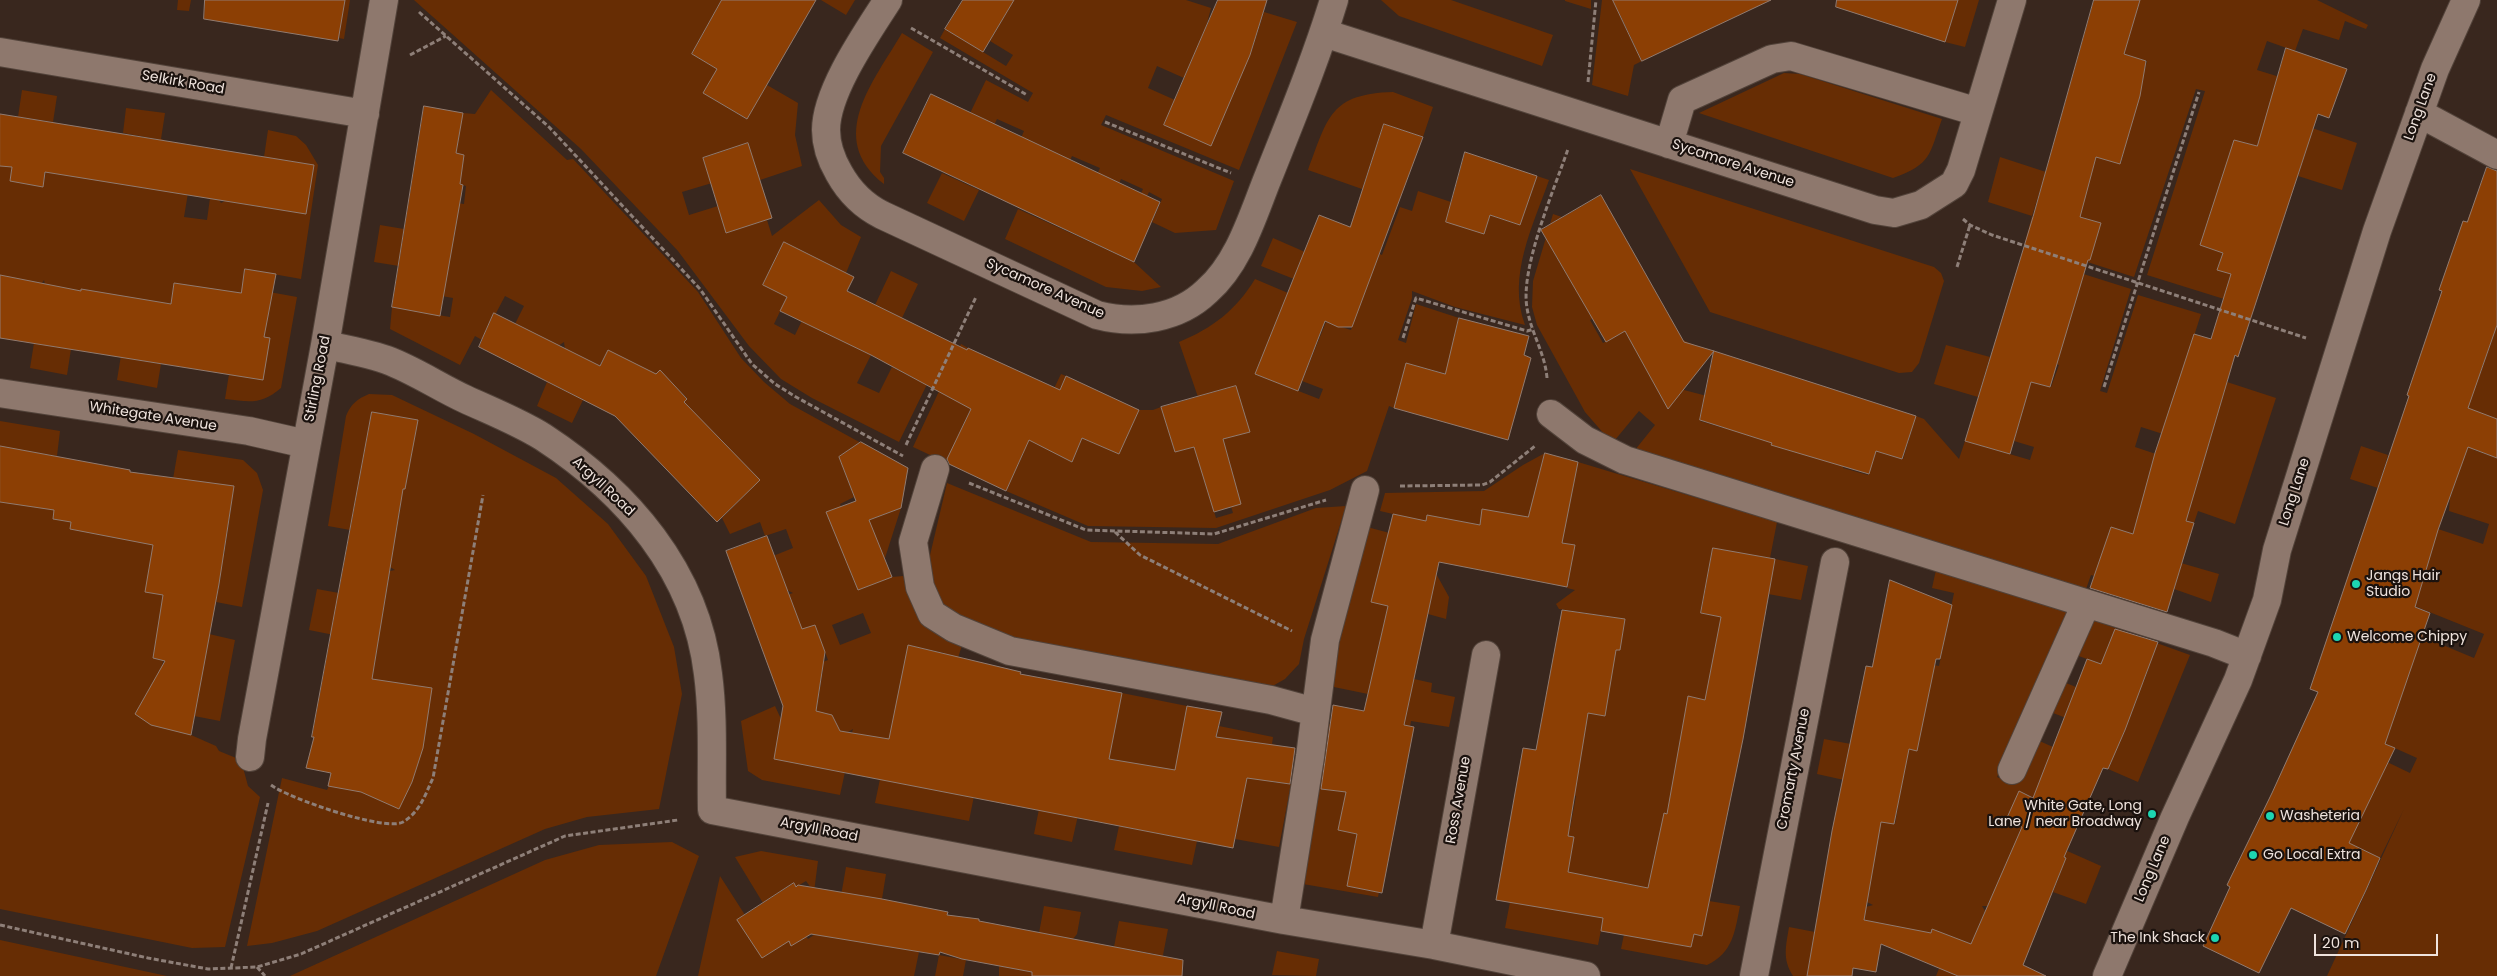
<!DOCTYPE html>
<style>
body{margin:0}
#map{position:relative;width:2497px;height:976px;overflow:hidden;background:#39271e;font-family:Poppins,sans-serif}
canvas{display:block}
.scale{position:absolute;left:2314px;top:934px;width:124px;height:22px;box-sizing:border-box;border:2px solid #efe3dd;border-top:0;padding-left:6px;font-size:15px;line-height:18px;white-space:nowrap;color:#efe3dd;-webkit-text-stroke:4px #1b120e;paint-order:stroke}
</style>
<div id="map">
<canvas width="2497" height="976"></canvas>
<div class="scale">20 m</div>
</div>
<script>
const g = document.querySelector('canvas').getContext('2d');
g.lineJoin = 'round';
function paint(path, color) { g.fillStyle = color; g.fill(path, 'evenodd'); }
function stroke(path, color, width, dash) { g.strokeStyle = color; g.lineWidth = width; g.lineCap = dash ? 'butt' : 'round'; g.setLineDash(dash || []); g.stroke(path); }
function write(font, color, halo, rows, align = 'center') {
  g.font = font + ' Poppins,sans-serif'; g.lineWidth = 4.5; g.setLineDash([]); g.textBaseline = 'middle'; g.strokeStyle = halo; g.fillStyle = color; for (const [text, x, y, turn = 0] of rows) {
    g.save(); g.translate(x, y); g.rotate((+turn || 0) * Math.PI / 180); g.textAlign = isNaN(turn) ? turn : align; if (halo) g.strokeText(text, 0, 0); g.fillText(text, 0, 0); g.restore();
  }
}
const green = new Path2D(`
 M178,0H191L189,11L177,10Z
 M345,0H350L344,39L338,38Z
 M414,0H743L704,33L692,54L717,69L703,93L746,119L767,85L798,103L795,135L802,166L760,180L748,143L703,158L712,183L682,192L689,215L718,206L726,233L767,220L772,236L819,200L841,225L861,237L846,273L784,243L787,297L774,324L795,335L808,308L847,343L871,355L857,383L879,393L892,367L917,380L948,341L899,442L812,398L781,379L749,346L678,251L581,149Z
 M821,0H855L846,15Z
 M1014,0H1186L1211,8L1204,35L1252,50L1264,12L1297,22L1239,170L1106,115L1101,125L1234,181L1216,230L1175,233L1152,222L1162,199L1149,192L1138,215L1132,213L1143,189L1121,179L1111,202L1089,192L1100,168L1072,156L1062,178L1013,156L1024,131L997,119L986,142L962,130L986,80L1028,102L1033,93L940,38L945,29L1006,66L1013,55L990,41ZM1195,54L1175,100L1148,88L1157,66L1184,78Z
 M1381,0H1451L1553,35L1542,66L1399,16Z
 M1591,0V9L1565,1V0Z
 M1602,0H1638L1641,6L1620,16L1642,61L1634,65L1628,96L1592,85Z
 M1958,0H1979L1965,47L1945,42Z
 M2140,0H2317L2368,25L2366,29L2345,21L2339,40L2303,29L2295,51L2267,41L2257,70L2283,78L2309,127L2357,143L2342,190L2298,176L2309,141L2263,127L2257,146L2234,140L2229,156L2235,217L2211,210L2200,245L2223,253L2217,269L2231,274L2224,299L2147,275L2205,91L2196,89L2134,277L2025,242L2032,216L1988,202L2000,157L2046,172L2032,216L2097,236L2101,223L2079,216L2096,157L2121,163L2147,61L2124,54Z
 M902,33L933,52L881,146L880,172L884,178V184C825,138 874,81 902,33Z
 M1784,73L1800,74L1942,119C1929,155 1932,164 1893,178L1699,113Z
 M22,90L57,96L53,122L20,117L10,181L43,187L46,171L148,188L156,139L123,133L126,108L165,113L161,139L164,140L157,188L188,193L184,217L207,220L210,198L219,200L221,203L225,201L306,214L314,165L264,157L268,130L296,136L306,145L318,165L301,279L245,269L242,287L297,297L281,388C261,405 250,402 225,399L229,374L223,330L192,286L174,283L171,304L141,299L131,359L161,364L157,388L117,380L128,312L104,293L81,289L78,312L45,284L44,280L42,283L0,276V166H6L14,116L18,117Z
 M491,90L567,160L573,159L698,292L741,358L764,382L790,404L861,443L839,457L854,497L840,504L849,528L901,508L885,558L850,572L858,590L892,577L903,576L913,602L962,645L958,658L974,796L969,821L875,803L880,779L852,733L853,729L848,732L835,730L836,723L832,715L822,713L815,719L823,669L780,685L778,679L828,660L815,625L800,630L787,595L793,593L785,589L773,556L793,548L786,529L765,536L760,522L730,534L722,518L760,480L712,432L672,413L687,398L660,371L649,381L637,365L608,351L599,366L565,349L564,342L558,346L515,324L524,306L505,296L482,340L475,336L460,365L390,329L392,307L450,317L453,298L436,295L446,236L454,238L457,219L450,202L464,204L466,186L460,184L464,155L456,153L463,113L475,114ZM863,613L871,633L840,645L832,625ZM908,645L944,653L936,693L900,686Z
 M1393,92L1433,107L1423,137L1384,124L1362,189L1308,170C1328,117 1330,94 1393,92Z
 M1630,169L1934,267L1941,273L1944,281L1919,363L1912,372L1899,373L1710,312Z
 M942,173L979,190L964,221L927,203Z
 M1537,176L1549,180C1533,226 1507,276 1525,325L1455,307L1412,291V298L1398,340L1406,343L1416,304L1459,318L1454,340L1455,376L1406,363L1394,408L1389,406L1367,471L1330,490L1216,528L1088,526L1006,491L1024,452L1006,443L1031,436L1061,374L1066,376L1046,419L1058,455L1072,462L1082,438L1119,454L1139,410H1153L1161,407L1175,452L1201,445L1231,468L1223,439L1249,432L1236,386L1198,397L1179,342C1213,328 1236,310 1255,279L1288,293L1255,374L1319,399L1323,389L1302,381L1326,322L1351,330L1358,309L1361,246L1382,255L1400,207L1412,211L1418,191L1466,207L1460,226L1484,234L1490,215L1520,225ZM1221,474L1233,513L1216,518L1204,480Z
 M1018,209L1134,262L1161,287L1142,291L1106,287L1005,239Z
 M1553,214L1562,217L1576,241L1554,253L1567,275L1613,308L1590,320L1603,343L1625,331L1638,353L1678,331L1683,340L1694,345L1680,389L1707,396L1700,421L1723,428L1730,406L1779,421L1772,445L1796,452L1851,443L1843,468L1868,475L1876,451L1903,459L1916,416L1924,419L1959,459L1965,441L2030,460L2034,447L2014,441L2031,382L2051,387L2059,365L2038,358L2077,294L2015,274L2017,271L2058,266L2131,289L2100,391L2107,393L2138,295L2201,314L2163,434L2141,427L2135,447L2156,454L2195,491L2227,382L2276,398L2235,524L2198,511L2194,523L2144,508L2136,535L2111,527L2107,539L2121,584L2091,575L2085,592L1635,450L1655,425L1639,411L1615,440L1605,435L1585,412L1537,325L1532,307L1533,281Z
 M380,225L404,229L399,266L374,262Z
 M1273,238L1305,252L1294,279L1261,266Z
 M891,271L918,284L902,318L875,305Z
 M2497,311V419L2456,405L2481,372L2493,337Z
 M34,343L71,349L67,375L30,368Z
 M961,344L968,348L972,406L961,429L973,435L958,468L913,447Z
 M1946,345L1990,357L1978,397L1934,384Z
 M547,382L583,400L572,423L537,406Z
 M369,394L392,395L474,434L556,478L608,524L646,576L674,647L682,694L659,809L587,817L545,829L317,931L272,943L247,946L282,778L327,790L367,709L377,650L332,641L334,635L309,630L317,589L339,593L379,635L390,571L395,570L390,567L401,505L356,497L350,530L328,526L346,416C351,404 357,399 369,394ZM373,412L418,420L405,489L360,481ZM395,750L421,754L412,781L399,809Z
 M0,421L60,431L57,456L0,447Z
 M2480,434L2474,450L2497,458V976H2327L2404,809L2380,858L2267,805L2369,733L2313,704L2390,730L2409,631L2474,658L2484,634L2412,605L2372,507L2483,544L2489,524L2449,511L2450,498L2456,480L2438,473ZM2388,745L2417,758L2410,773L2381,759Z
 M2361,446L2388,455L2378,488L2350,479Z
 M178,450L243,460L257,473L263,490L242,607L216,602L221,575L167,566L145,592L173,597L155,645L153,658L163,661L154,712L191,735L216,746L219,751L241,760L248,786L260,797L225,947L192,948L0,909V502L9,503L11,492L56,500L53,519L71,522L70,529L82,531L173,479ZM196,481L234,487L224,555H219L190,516Z
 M1545,453L1557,494L1571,497L1578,462L1777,522L1770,558L1733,552L1707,583L1701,613L1756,623L1705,700L1689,696L1665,942L1691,947L1694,934L1701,936L1709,901L1740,906C1735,931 1733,953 1707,965L1621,949L1634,885L1611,880L1598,945L1505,928L1510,902L1568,872L1574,837L1551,832L1552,825L1570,828L1576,796L1555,792L1538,741L1539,735L1583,742L1588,713L1605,716L1608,699L1591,696L1612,649L1620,650L1625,619L1559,609L1556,604L1575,590L1567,588L1574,545L1542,539L1483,509L1480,525L1427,515L1423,541H1418L1449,597L1446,619L1428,614L1392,587L1376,583L1371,601L1388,606L1368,694L1329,686L1367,527L1401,536L1406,517L1380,511L1385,493L1484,491L1523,465Z
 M947,483L1091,542L1218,544L1316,508L1346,506L1304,639L1299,664L1285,679L1269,688L1019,639L957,619L943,607L930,587L927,568Z
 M1775,559L1808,566L1801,600L1768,594Z
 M2181,563L2219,574L2211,602L2174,589Z
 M1936,570L2072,613L1997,777L2015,785L2035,739L2053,747L2074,816L2019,791L2067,847L2065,850L2101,866L2086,904L2053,892L2066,858L2018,838L1989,906H1982L1985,911L1972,943L1954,974L1958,976H1936L1952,937L1932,929L1924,950L1876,943L1880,923L1864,920L1866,907L1873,905L1867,902L1850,816L1895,824L1898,807L1885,805L1881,655L1939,666L1954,593L1932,588Z
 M2090,619L2190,655L2138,782L2108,769L2112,761L2107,759L2116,738L2121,739L2125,731L2119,728L2133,709L2137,699L2131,697L2144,681L2148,670L2101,664L2073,654Z
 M209,634L235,640L220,721L194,716Z
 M1020,676L1044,681L1038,713L1057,716V719L1095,727V735L1113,738L1122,693L1187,706L1181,739L1215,745L1219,726L1273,737L1272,744L1277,745L1272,782L1291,784L1279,847L1235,839L1244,793L1227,790L1224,807L1211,804L1214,789L1167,779L1165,793L1159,792L1162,779L1130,772L1132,763L1113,759L1110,773L1095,770L1090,794L1083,793L1072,842L1034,834L1039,809L1073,817L1086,754L1079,752L1082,734L1055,728L1052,747L1027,742L1022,767L1008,764L1014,735L988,730L993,701L1014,705Z
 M1414,679L1432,683L1431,692L1455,697L1449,727L1411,721L1410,727L1338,830L1357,834L1347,886L1379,892L1378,897L1303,884L1329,724L1358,729L1362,711H1365Z
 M2061,681L2091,693L2079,723L2048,711Z
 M775,706L781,719L845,772L840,795L762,780L748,771L741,721Z
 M1824,739L1851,744L1844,780L1817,774Z
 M1119,826L1197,841L1192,865L1114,850Z
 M672,842L699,856L656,976H290L545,860L599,845Z
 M761,851L818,861L814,892L806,881L796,887L793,883L763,903L735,857Z
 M846,867L886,874L882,899L919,952L914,976H698L720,876L745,915L762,958L789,941L791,946L806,936L808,939C840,919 840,901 846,867Z
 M1044,906L1081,912L1077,934L1073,939L1039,933Z
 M1119,921L1168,929L1159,976H1151L1155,954L1114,947Z
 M1789,927L1815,932L1807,976H1793C1782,959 1786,946 1789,927Z
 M0,940L167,976H0Z
 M1277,951L1319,959L1316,976L1272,975Z
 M939,955L966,960L963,976H935Z
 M999,966L1032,972V976H999Z`);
const building = new Path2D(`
 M205,0H345L338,41L204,19Z
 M722,0H816L747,119L703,93L717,69L692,54Z
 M963,0H1014L983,52L945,29Z
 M1218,0H1267L1250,55L1211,146L1164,125Z
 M1613,0H1771L1642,61Z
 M1837,0H1958L1945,42L1836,7Z
 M2094,0H2140L2124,54L2146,61L2140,96L2120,164L2096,157L2080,217L2101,223L2090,260H2088L2050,387L2031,382L2010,454L1965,441L2033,217Z
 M2286,48L2347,69L2329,118L2318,114L2238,357L2235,355L2186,521L2194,523L2167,612L2090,588L2111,527L2133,534L2155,453L2194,334L2211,339L2231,274L2217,270L2223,253L2200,245L2234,140L2257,146Z
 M931,94L1160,202L1134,262L903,153Z
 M424,106L463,113L456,153L464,155L460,184L463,185L440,316L392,307Z
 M0,114L314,165L306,214L45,172L43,187L10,181L12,167L0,166Z
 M1384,124L1423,137L1352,327H1338L1325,321L1298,391L1255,374L1319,215L1350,227Z
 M748,143L772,218L726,233L703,158Z
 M1465,152L1537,176L1520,225L1490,215L1484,234L1446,222Z
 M2487,167L2497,171V325L2468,408L2497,419V458L2468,447L2438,530L2415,607L2430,613L2385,744L2395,748L2349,843L2380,858L2366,890L2345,934L2291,908L2259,973L2203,946L2230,887L2227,885L2272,793L2318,692L2310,689L2409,396L2407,395L2442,291L2439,290L2463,221L2467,222Z
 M1601,195L1684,342L1714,351L1668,409L1625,331L1606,342L1541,230Z
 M784,242L854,277L847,291L967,350L968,348L1060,390L1066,376L1139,410L1119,454L1082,438L1072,462L1029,440L1006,491L949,464L947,459L971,409L871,355L780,311L787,297L763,285Z
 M245,269L276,274L264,337L270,338L263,380L0,338V275L81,291V289L171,304L174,283L241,293Z
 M494,313L600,366L608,350L656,374L660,370L687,399L684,402L760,480L717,522L615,416L479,347Z
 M1459,318L1529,336L1524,355L1531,358L1508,440L1394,408L1406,363L1445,374Z
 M1714,351L1916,416L1902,459L1876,451L1869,474L1771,445L1772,443L1700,420Z
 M1236,386L1250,432L1223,439L1241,504L1214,512L1194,447L1175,452L1161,407Z
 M372,412L418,420L405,489H403L372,679L432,688L423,748L412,782L399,809L361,792L328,786L331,773L306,768L314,737H312Z
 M861,442L908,468L901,508L869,520L892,577L858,590L826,512L856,501L839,457Z
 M0,446L130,470V472L234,486L219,584L191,735L151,725L135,714L165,661L153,658L163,595L145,592L153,545L70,529L71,522L53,519L54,510L0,502Z
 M1545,453L1578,462L1562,543L1575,545L1567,587L1439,562L1404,725L1414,727L1382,893L1347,886L1357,834L1338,830L1346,792L1321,789L1333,705L1364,711L1388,606L1371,602L1393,514L1426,521L1427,515L1480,525L1482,509L1528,517Z
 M767,536L802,629L815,625L825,652L816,711L832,715L840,731L889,739L908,645L1021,672L1020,674L1122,693L1109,759L1175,770L1187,706L1222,712L1216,737L1295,748L1290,784L1247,778L1233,848L774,759L783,706L726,551Z
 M1713,548L1775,559L1743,739L1702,936L1694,934L1691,947L1601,931L1603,918L1496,900L1523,748L1536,750L1562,610L1625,619L1620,650H1616L1605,716L1588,713L1568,836L1574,837L1568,872L1648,888L1664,813L1667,814L1688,696L1705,700L1721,617L1701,613Z
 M1890,580L1952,605L1940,659H1936L1917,751L1909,749L1894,824L1881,822L1864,920L1931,933L1932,929L1971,944L2022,827L2006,820L2019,791L2033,798L2087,659L2101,664L2115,629L2158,642L2125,730L2108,769L2103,768L2064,857L2066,858L2023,965L2046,976H1958L1881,944L1876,972L1853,968L1852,976H1807L1832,831L1866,666L1872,667Z
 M794,883L796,887L798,885L882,899L948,912L947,915L979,919V921L1183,960L1182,976H1032V972L962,959L940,952L939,955L811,934L791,946L789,941L762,958L737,920Z`);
const path = new Path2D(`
 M419,12L549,127L700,289L752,364L775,384L796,397L903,456
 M911,28L1027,95
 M410,55L446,36
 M1588,82L1596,0
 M1105,122L1231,173
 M1963,219L1970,225L1992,235L2306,338
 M1957,267L1970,225
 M1403,338L1416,298L1527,331L1534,329
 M1547,378C1545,353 1531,333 1527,308C1520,268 1554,190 1568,149
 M2104,387L2199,92
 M906,445L976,297
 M969,483L1086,530L1214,534L1326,500
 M1400,486L1482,485L1490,482L1535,446
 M1115,532L1140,555L1292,631
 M271,785C288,798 385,832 403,822C420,812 425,795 433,778L483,495
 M0,925L148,958L208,969L257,967L301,954L565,836L678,820
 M257,967L265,976
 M231,968L268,803`);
const minor = new Path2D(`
 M888,0C867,33 826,91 826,130C826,145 832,161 839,173C849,191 864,206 882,215L1097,315C1135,325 1178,319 1207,291C1240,262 1253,214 1269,175C1292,117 1316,59 1334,0
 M1324,33L1875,210L1894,213L1921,205L1954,184L1961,170L2012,0
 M0,52L365,114
 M2419,113L2497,155
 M1669,144L1682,100L1772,59L1791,56L1978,112
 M325,345C346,349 367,353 387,360C414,370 439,387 465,399C491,411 519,422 543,437C627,492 696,571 708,674C714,720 711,765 712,810L1284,920L1434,945L1586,976
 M0,393L249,431L306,444
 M1551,414L1585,440L1625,460L2214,643L2247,656
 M935,469L913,542L920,587L932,614L954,628L1010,651L1271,700L1315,712
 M250,757L252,739L325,345L384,0
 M2012,770L2086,604
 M1284,920L1310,757L1325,640L1365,490
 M1434,945L1486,655
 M1754,976L1835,562
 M2107,976L2175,817L2238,680L2267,600L2277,550L2377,231L2435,69L2466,0`);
const markers = [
 [2356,584,5,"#1dd5b1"],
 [2337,637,5,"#1dd5b1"],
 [2152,814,5,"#1dd5b1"],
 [2270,816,5,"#1dd5b1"],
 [2253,855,5,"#1dd5b1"],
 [2215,938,5,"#1dd5b1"]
];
const streetNames = [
 ["Selkirk Road",183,83,10],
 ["Long Lane",2421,107,-70],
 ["Sycamore Avenue",1733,164,18],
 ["Sycamore Avenue",1045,289,24],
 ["Stirling Road",318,379,-79],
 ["Whitegate Avenue",153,417,9],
 ["Argyll Road",603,487,43],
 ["Long Lane",2295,492,-72],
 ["Cromarty Avenue",1794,769,-79],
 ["Ross Avenue",1459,800,-80],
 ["Argyll Road",819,830,11],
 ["Long Lane",2153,869,-67],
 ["Argyll Road",1216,907,12]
];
const poiNames = [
 ["Jangs Hair",2366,576],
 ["Studio",2366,592],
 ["Welcome Chippy",2347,637],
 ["White Gate, Long",2142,806,"right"],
 ["Lane / near Broadway",2142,822,"right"],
 ["Washeteria",2280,816],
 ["Go Local Extra",2263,855],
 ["The Ink Shack",2205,938,"right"]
];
paint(green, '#672d04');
paint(building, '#8c3f04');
stroke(building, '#917b70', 1);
stroke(minor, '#52433a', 30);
stroke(path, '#8e7f78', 3, [5, 2.5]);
stroke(minor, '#8e786d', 28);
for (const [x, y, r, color] of markers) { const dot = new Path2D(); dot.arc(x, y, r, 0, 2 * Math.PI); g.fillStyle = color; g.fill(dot); stroke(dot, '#1b120e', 2); }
write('14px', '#efe3dd', '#1b120e', streetNames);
write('14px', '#efe3dd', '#1b120e', poiNames, 'left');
</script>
